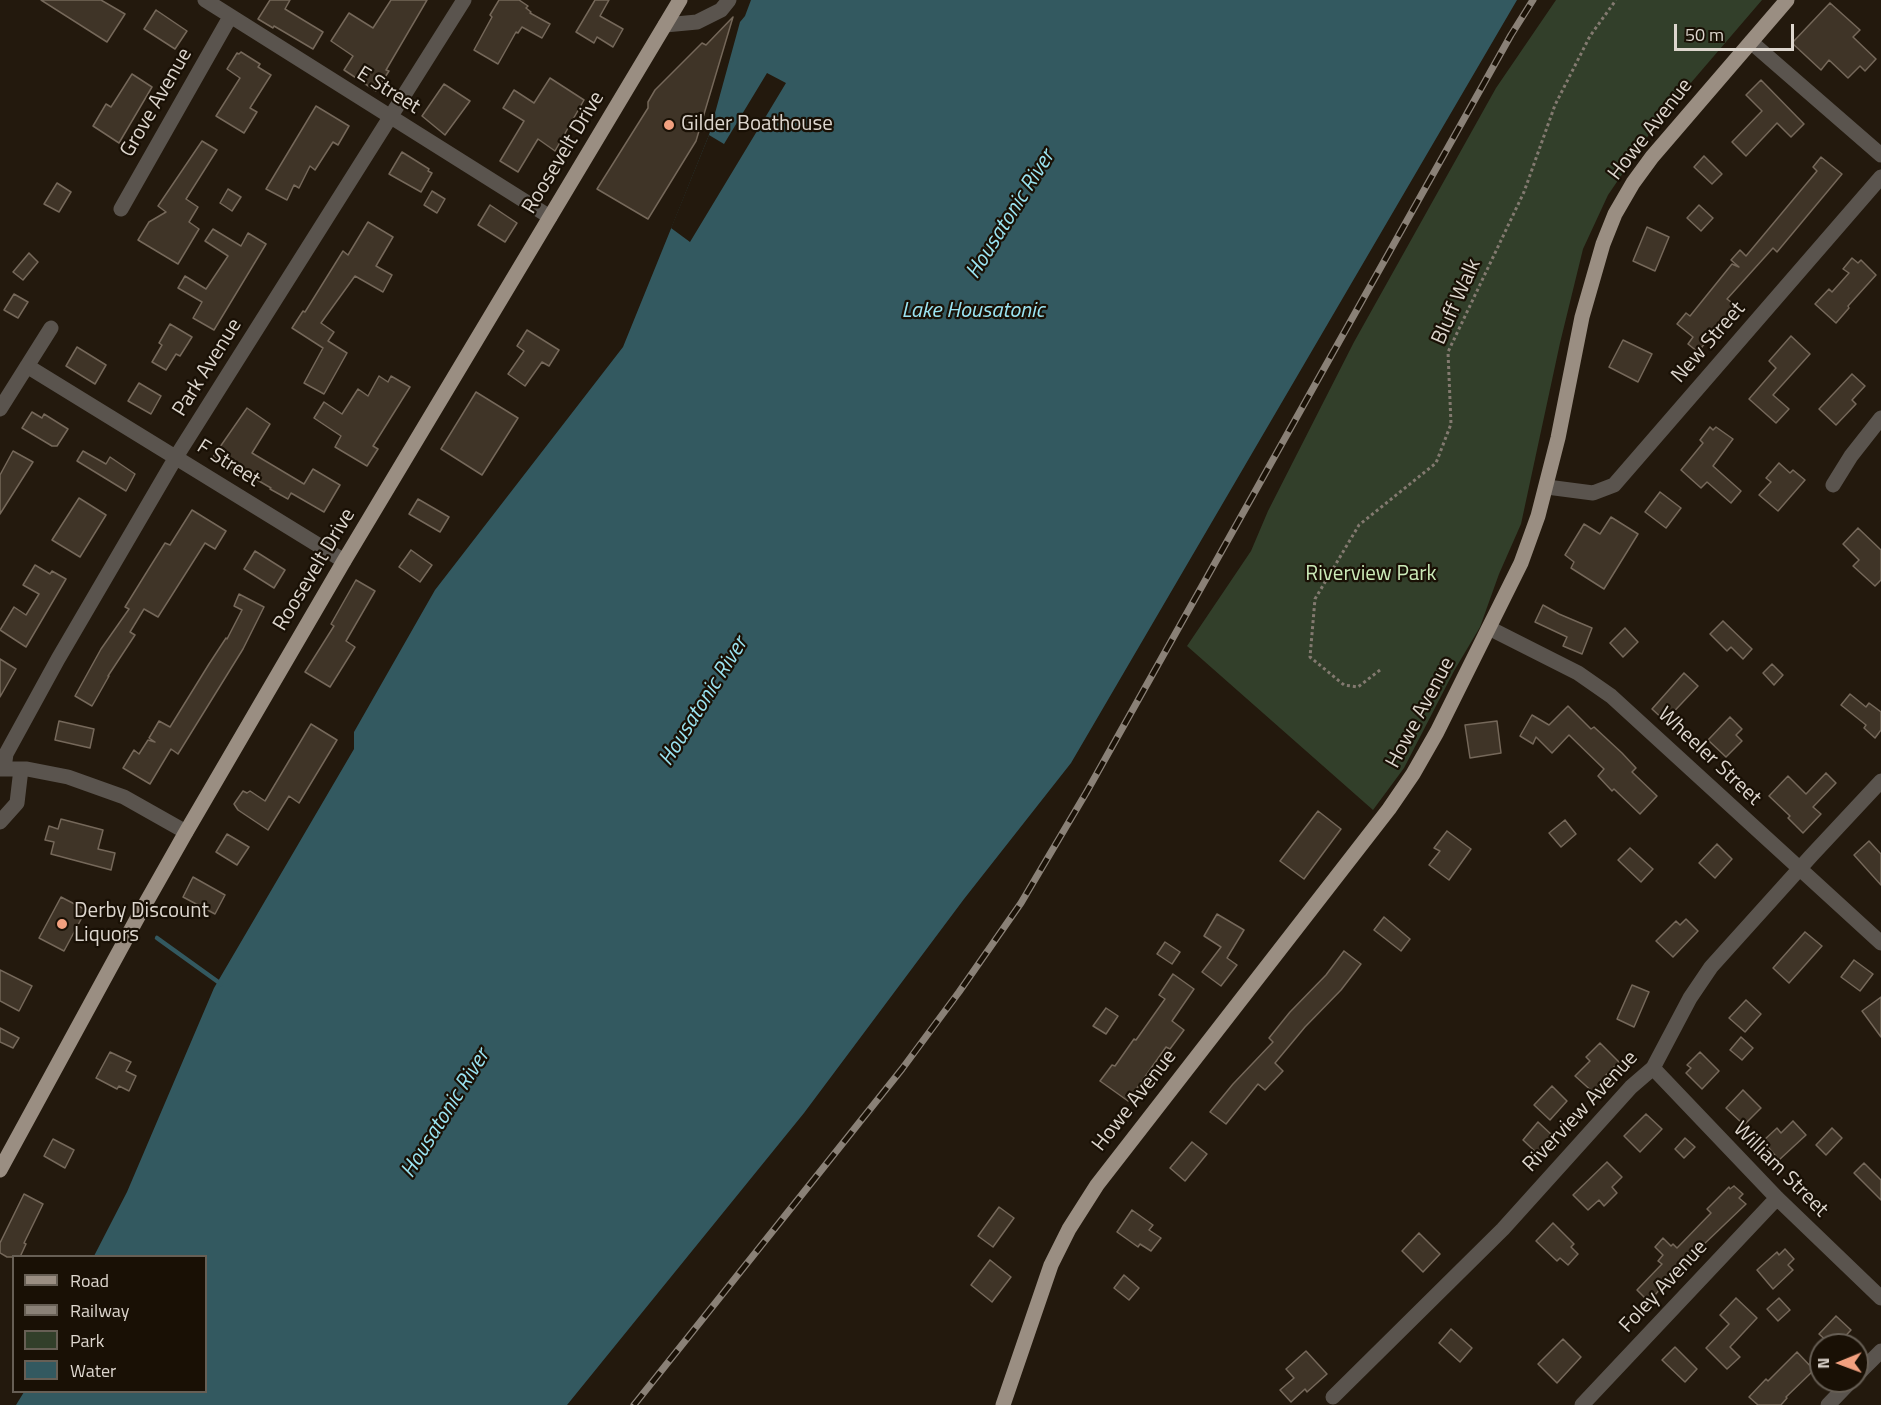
<!DOCTYPE html>
<html>
<head>
<meta charset="utf-8">
<style>
	body { margin:0 }
	#map { position:relative; width:1881px; height:1405px; overflow:hidden; background:#23190d; font-family:"Titillium Web",sans-serif }
	canvas { display:block }
	.legend { position:absolute; left:12px; top:1255px; width:195px; height:138px; box-sizing:border-box; background:#191005; border:2px solid #675f55; margin:0; padding:8px 10px; list-style:none; font-size:18px; color:#ddd6ce }
	.legend li { display:flex; align-items:center; gap:12px; height:30px }
	.legend b { width:30px; border:2px solid #675f55 }
	.north { position:absolute; left:1809px; top:1333px; width:60px; height:60px; box-sizing:border-box; background:#191005; border:2px solid #675f55; border-radius:50%; rotate:269deg; font-size:16px; font-weight:700; line-height:24px; text-align:center; color:#ddd6ce }
	.north::after { content:''; display:block; margin:auto; width:21px; height:27px; background:#f2a07f; clip-path:polygon(50% 0,100% 100%,50% 72%,0 100%) }
	.scale { position:absolute; left:1674px; top:24px; width:120px; height:27px; box-sizing:border-box; border:3px solid #ddd6ce; border-top:0; padding-left:8px; font-size:18px; line-height:21px; white-space:nowrap; color:#ddd6ce; -webkit-text-stroke:4px #191005; paint-order:stroke }
</style>
</head>
<body>
<div id="map">
<canvas width="1881" height="1405"></canvas>
<ul class="legend">
<li><b style="height:8px;background:#9a8e82"></b>Road</li>
<li><b style="height:8px;background:#8a8177"></b>Railway</li>
<li><b style="height:16px;background:#323f2a"></b>Park</li>
<li><b style="height:16px;background:#335960"></b>Water</li>
</ul>
<div class="north">N</div>
<div class="scale">50 m</div>
</div>
<script>
const context = document.querySelector('canvas').getContext('2d');
context.lineJoin = 'round';
function paint(path, color) {
  context.fillStyle = color;
  context.fill(path, 'evenodd');
}
function shape(rows) {
  const path = new Path2D();
  for (const r of rows) {
    path.moveTo(r[0], r[1]);
    for (let i = 2; i < r.length; i += 2) path.lineTo(r[i], r[i + 1]);
  }
  return path;
}
function trace(path, color, width, dash) {
  context.strokeStyle = color;
  context.lineWidth = width;
  context.lineCap = dash ? 'butt' : 'round';
  context.setLineDash(dash || []);
  context.stroke(path);
}
function drawText(font, color, halo, rows, align = 'center') {
  context.font = font + ' "Titillium Web",sans-serif';
  context.lineWidth = 4.5;
  context.setLineDash([]);
  context.textBaseline = 'middle';
  context.strokeStyle = halo;
  context.fillStyle = color;
  for (const [text, x, y, turn = 0] of rows) {
    context.save();
    context.translate(x, y);
    context.rotate((+turn || 0) * Math.PI / 180);
    context.textAlign = isNaN(turn) ? turn : align;
    if (halo) context.strokeText(text, 0, 0);
    context.fillText(text, 0, 0);
    context.restore();
  }
}
const green = shape([
	[1556,0,1762,0,1659,120,1608,195,1583,249,1560,343,1521,524,1499,574,1480,627,1454,671,1404,768,1373,810,1187,646,1251,551,1268,511,1354,342,1496,88]
]);
const water = shape([
	[751,0,1517,0,1071,763,964,899,804,1113,567,1405,16,1405,24,1392,206,1392,206,1256,94,1256,127,1192,214,988,354,749,354,732,435,590,623,347,709,135,740,22,745,16]
]);
const pier = shape([
	[767,73,786,83,690,242,671,228,709,135,724,144]
]);
const stream = shape([
	[157,938,221,984]
]);
const building = shape([
	[41,0,101,0,125,14,107,42,41,0],
	[270,0,290,0,285,9,323,32,313,49,274,26,273,28,258,19,270,0],
	[391,0,427,0,386,70,389,71,376,91,344,70,353,56,331,41,349,13,373,28,391,0],
	[499,0,519,0,528,6,526,8,531,12,530,13,550,24,542,38,522,27,518,33,516,32,498,64,474,50,492,17,490,15,499,0],
	[595,0,609,0,600,16,623,29,613,47,597,37,594,43,576,32,595,0],
	[1830,3,1860,30,1853,37,1876,59,1865,71,1860,66,1848,78,1829,60,1821,70,1792,43,1830,3],
	[156,10,187,31,175,49,144,29,156,10],
	[733,17,696,141,648,219,597,189,648,108,648,102,655,90,702,43,706,45,733,17],
	[241,52,260,64,258,67,271,75,250,108,257,112,244,133,216,116,240,78,227,69,237,53,239,54,241,52],
	[132,74,152,87,119,143,93,126,106,104,111,107,132,74],
	[550,78,584,100,555,151,538,139,518,172,500,161,524,121,503,108,514,90,534,103,550,78],
	[1761,80,1804,124,1791,137,1777,123,1746,156,1732,142,1762,111,1746,95,1761,80],
	[444,84,470,101,445,135,422,116,444,84],
	[316,106,349,126,338,145,333,142,315,170,310,166,299,188,294,185,287,200,266,189,316,106],
	[202,141,217,150,186,199,198,207,189,222,199,229,178,264,138,240,149,222,166,212,158,206,202,141],
	[402,152,429,169,428,171,432,173,421,192,389,174,402,152],
	[1704,156,1722,174,1712,184,1694,167,1704,156],
	[1821,157,1842,174,1777,252,1773,248,1727,299,1735,305,1698,352,1688,344,1693,337,1677,324,1686,313,1690,316,1732,264,1739,267,1731,260,1740,250,1746,256,1817,171,1813,167,1821,157],
	[57,183,71,192,59,212,44,204,57,183],
	[228,189,241,197,232,211,220,203,228,189],
	[432,191,445,199,437,213,424,205,432,191],
	[490,205,517,223,505,242,478,225,490,205],
	[1699,205,1713,218,1701,231,1687,218,1699,205],
	[368,222,393,237,376,266,392,275,383,292,355,276,321,323,334,332,328,341,347,353,324,394,304,383,323,348,292,328,303,311,305,312,343,251,348,255,368,222],
	[1647,227,1669,237,1655,271,1633,261,1647,227],
	[213,229,241,246,248,233,266,244,214,330,193,318,202,302,178,288,185,276,206,289,228,256,205,241,213,229],
	[29,253,38,262,23,280,13,272,29,253],
	[1852,258,1858,263,1861,260,1876,275,1848,306,1849,308,1836,323,1815,304,1829,289,1832,292,1849,273,1843,269,1852,258],
	[14,294,28,302,18,318,4,310,14,294],
	[170,324,192,337,180,356,176,354,166,370,152,362,162,345,159,343,170,324],
	[527,330,559,350,549,366,542,362,525,386,508,374,524,351,517,346,527,330],
	[1791,336,1810,354,1773,395,1789,409,1776,423,1749,399,1776,368,1769,361,1791,336],
	[1623,340,1652,354,1638,382,1609,367,1623,340],
	[77,347,106,365,95,384,66,366,77,347],
	[1852,374,1865,386,1852,400,1856,404,1836,425,1819,409,1852,374],
	[379,376,388,382,391,376,410,387,373,446,378,449,367,466,335,447,341,436,314,418,324,402,342,414,358,389,368,396,379,376],
	[139,383,161,396,151,414,128,401,139,383],
	[476,392,518,418,482,475,441,449,476,392],
	[247,408,270,424,252,453,304,484,313,469,340,485,324,512,291,493,288,499,270,489,271,488,240,470,238,473,213,457,247,408],
	[32,412,42,418,44,414,68,429,57,446,52,446,22,428,32,412],
	[1710,427,1713,430,1716,427,1733,439,1713,466,1741,491,1731,503,1707,482,1701,488,1681,470,1703,443,1700,440,1710,427],
	[13,451,33,462,0,514,0,475,13,451],
	[83,451,106,464,110,457,135,474,126,491,77,461,83,451],
	[1779,463,1790,473,1793,470,1805,480,1778,511,1759,495,1771,482,1766,478,1779,463],
	[1660,492,1681,508,1666,528,1645,512,1660,492],
	[79,498,106,515,80,557,52,540,79,498],
	[418,499,449,517,440,532,409,514,418,499],
	[192,510,226,531,215,549,205,543,158,617,144,609,130,632,135,635,108,676,109,676,92,706,75,696,101,649,129,609,125,607,148,570,165,543,170,545,192,510],
	[1611,517,1638,534,1604,589,1571,568,1574,562,1565,555,1584,524,1600,534,1611,517],
	[1858,528,1881,550,1881,580,1875,586,1853,566,1859,560,1843,544,1858,528],
	[411,550,432,565,420,582,399,567,411,550],
	[255,551,285,570,274,588,244,569,255,551],
	[35,565,50,574,52,571,66,579,26,647,0,630,14,607,26,615,39,594,23,585,35,565],
	[356,580,375,591,346,641,355,647,330,687,305,672,334,626,331,624,356,580],
	[239,594,264,607,243,649,178,754,171,749,150,784,123,768,134,750,139,754,148,740,155,742,149,738,159,721,170,727,209,664,226,638,227,639,242,610,234,606,239,594],
	[1543,605,1559,614,1592,628,1582,654,1563,646,1567,637,1535,622,1543,605],
	[1723,621,1752,649,1743,659,1731,647,1727,651,1710,634,1723,621],
	[1625,628,1638,642,1623,657,1610,643,1625,628],
	[0,659,16,669,0,697,0,659],
	[1772,664,1783,675,1774,685,1763,673,1772,664],
	[1684,673,1698,686,1665,721,1652,709,1684,673],
	[1850,694,1866,707,1869,703,1881,712,1881,730,1875,738,1864,728,1866,725,1841,705,1850,694],
	[1568,706,1591,729,1594,727,1622,753,1636,768,1632,772,1657,796,1640,814,1614,789,1612,791,1598,776,1604,769,1569,735,1552,753,1536,737,1533,744,1520,736,1532,715,1549,725,1568,706],
	[1730,717,1742,729,1736,735,1742,741,1726,757,1708,740,1730,717],
	[59,721,94,729,90,748,55,740,59,721],
	[1497,721,1501,753,1470,758,1465,725,1497,721],
	[311,724,337,740,299,803,289,796,268,830,238,810,234,804,243,791,247,793,250,791,265,801,311,724],
	[1826,773,1836,783,1813,807,1821,814,1803,833,1788,818,1790,816,1769,796,1788,776,1806,794,1826,773],
	[1318,811,1341,829,1304,879,1280,861,1318,811],
	[61,819,103,830,98,849,115,853,111,870,51,854,54,842,45,840,49,826,58,829,61,819],
	[1565,820,1576,834,1561,847,1549,833,1565,820],
	[1447,831,1471,849,1449,880,1429,865,1440,851,1434,848,1447,831],
	[227,834,249,847,237,865,216,852,227,834],
	[1869,841,1881,854,1881,885,1854,855,1869,841],
	[1717,844,1732,859,1715,878,1699,863,1717,844],
	[1630,848,1653,869,1641,882,1618,860,1630,848],
	[193,877,225,895,215,914,183,897,193,877],
	[61,897,86,910,64,951,39,938,61,897],
	[1217,914,1244,930,1227,958,1237,965,1221,986,1202,972,1221,947,1204,936,1217,914],
	[1384,917,1410,939,1401,951,1374,930,1384,917],
	[1686,919,1698,931,1673,957,1656,941,1676,921,1680,925,1686,919],
	[1805,932,1822,946,1789,983,1773,968,1805,932],
	[1165,942,1180,952,1172,964,1157,954,1165,942],
	[1344,951,1361,964,1341,990,1305,1027,1275,1063,1283,1071,1265,1090,1258,1084,1226,1124,1210,1112,1233,1084,1273,1042,1269,1038,1290,1012,1326,975,1344,951],
	[1854,960,1873,974,1860,991,1841,977,1854,960],
	[0,970,32,986,19,1011,0,1001,0,970],
	[1173,974,1194,989,1172,1021,1184,1030,1170,1049,1166,1047,1128,1101,1100,1081,1112,1065,1115,1066,1134,1039,1136,1040,1165,999,1159,995,1173,974],
	[1632,985,1649,992,1634,1027,1617,1019,1632,985],
	[1881,997,1881,1037,1862,1011,1881,997],
	[1746,1000,1761,1014,1745,1032,1729,1018,1746,1000],
	[1106,1008,1118,1016,1106,1034,1093,1026,1106,1008],
	[0,1028,19,1038,13,1048,0,1042,0,1028],
	[1741,1037,1753,1048,1742,1060,1730,1050,1741,1037],
	[1600,1043,1619,1062,1606,1075,1609,1078,1594,1093,1575,1076,1590,1061,1586,1057,1600,1043],
	[110,1052,131,1062,126,1071,136,1076,129,1091,119,1086,117,1089,96,1078,110,1052],
	[1700,1052,1719,1071,1702,1089,1686,1073,1691,1068,1687,1065,1700,1052],
	[1552,1086,1567,1101,1550,1120,1534,1105,1552,1086],
	[1743,1090,1761,1108,1744,1125,1726,1108,1743,1090],
	[1646,1114,1662,1129,1640,1152,1624,1136,1646,1114],
	[1793,1121,1806,1135,1779,1160,1763,1141,1777,1128,1781,1133,1793,1121],
	[1538,1122,1554,1137,1539,1155,1523,1140,1538,1122],
	[1832,1128,1842,1138,1826,1155,1816,1145,1832,1128],
	[1685,1138,1695,1147,1684,1158,1675,1149,1685,1138],
	[53,1139,74,1150,65,1168,44,1156,53,1139],
	[1192,1142,1207,1154,1185,1181,1170,1168,1192,1142],
	[1607,1162,1622,1177,1612,1187,1617,1193,1604,1206,1599,1200,1588,1210,1573,1195,1607,1162],
	[1864,1163,1881,1180,1881,1200,1854,1173,1864,1163],
	[1734,1186,1743,1194,1739,1198,1746,1204,1700,1248,1697,1246,1685,1259,1689,1263,1682,1271,1678,1268,1649,1302,1637,1290,1662,1264,1658,1261,1663,1255,1655,1247,1663,1238,1671,1246,1673,1244,1677,1248,1711,1213,1707,1209,1729,1187,1730,1189,1734,1186],
	[24,1194,43,1204,24,1243,26,1244,20,1257,7,1257,0,1253,0,1243,24,1194],
	[999,1207,1014,1218,993,1247,978,1236,999,1207],
	[1132,1210,1153,1225,1149,1230,1161,1238,1151,1251,1140,1244,1138,1247,1117,1232,1132,1210],
	[1553,1223,1574,1244,1571,1247,1578,1254,1568,1265,1560,1258,1557,1261,1536,1241,1553,1223],
	[1419,1233,1440,1254,1423,1272,1402,1251,1419,1233],
	[1785,1249,1794,1259,1788,1265,1793,1270,1773,1289,1757,1270,1777,1252,1779,1255,1785,1249],
	[990,1260,1011,1277,992,1302,971,1285,990,1260],
	[1124,1275,1139,1288,1129,1300,1114,1288,1124,1275],
	[1736,1298,1757,1318,1730,1347,1740,1357,1727,1369,1706,1348,1729,1324,1720,1315,1736,1298],
	[1779,1298,1790,1310,1778,1321,1767,1309,1779,1298],
	[1836,1316,1851,1330,1837,1345,1831,1345,1819,1334,1836,1316],
	[1451,1329,1472,1348,1460,1362,1439,1343,1451,1329],
	[1563,1339,1581,1357,1557,1383,1538,1364,1563,1339],
	[1675,1347,1697,1369,1685,1382,1662,1360,1675,1347],
	[1306,1351,1327,1374,1307,1392,1305,1389,1291,1402,1280,1390,1294,1378,1286,1369,1306,1351],
	[1797,1352,1814,1370,1786,1397,1787,1398,1781,1405,1758,1405,1749,1397,1766,1379,1768,1381,1797,1352]
]);
const path = shape([
	[1380,670,1358,687,1344,685,1310,657,1315,599,1359,525,1436,463,1451,424,1448,352,1524,192,1555,105,1590,36,1616,0]
]);
const minor = shape([
	[205,0,550,217],
	[665,25,697,22,721,10,729,0],
	[1751,42,1881,155],
	[121,209,230,17],
	[27,366,344,561],
	[0,409,51,328],
	[1833,485,1851,456,1881,418],
	[1547,487,1593,493,1614,485,1881,177],
	[1489,628,1578,673,1611,696,1881,943],
	[4,768,6,754,58,659,176,457,464,0],
	[0,769,27,769,68,777,124,797,186,832],
	[0,822,17,803,21,769],
	[1653,1068,1777,1198,1881,1298],
	[1857,1375,1881,1351],
	[1333,1397,1503,1229,1631,1087,1653,1068,1690,998,1711,967,1811,856,1881,781],
	[1582,1405,1777,1198],
	[1828,1405,1851,1381]
]);
const major = shape([
	[0,1170,139,915,186,832,344,561,680,0],
	[1003,1405,1051,1265,1069,1229,1097,1185,1389,809,1413,774,1437,732,1521,563,1538,516,1558,438,1582,317,1603,244,1615,214,1633,183,1652,157,1787,0]
]);
const rail = shape([
	[634,1405,902,1069,959,992,1021,903,1086,793,1511,35,1533,0]
]);
const markers = [
	[669,125,6,"#f2a07f"],
	[62,924,6,"#f2a07f"]
];
const streetNames = [
	["E Street",388,91,32],
	["Grove Avenue",157,103,-60],
	["Howe Avenue",1651,130,-52],
	["Roosevelt Drive",564,153,-59],
	["Bluff Walk",1457,302,-66],
	["New Street",1709,343,-49],
	["Park Avenue",208,368,-58],
	["F Street",228,464,32],
	["Roosevelt Drive",315,570,-59],
	["Howe Avenue",1421,713,-62],
	["Wheeler Street",1709,757,43],
	["Howe Avenue",1135,1101,-52],
	["Riverview Avenue",1581,1112,-47],
	["William Street",1780,1170,45],
	["Foley Avenue",1664,1287,-47]
];
const poiNames = [
	["Gilder Boathouse",681,125],
	["Derby Discount",74,912],
	["Liquors",74,936]
];
const parkNames = [
	["Riverview Park",1371,575]
];
const waterNames = [
	["Housatonic River",1011,215,-58],
	["Lake Housatonic",973,312],
	["Housatonic River",704,702,-58],
	["Housatonic River",446,1114,-58]
];
paint(green, '#323f2a');
paint(water, '#335960');
paint(pier, '#23190d');
trace(stream, '#335960', 4.5);
paint(building, '#3f3427');
trace(building, '#75685a', 1.5);
trace(path, '#837a70', 3, [3, 3]);
trace(minor, '#5a544e', 15);
trace(major, '#9a8e82', 15);
trace(rail, '#8a8177', 7);
trace(rail, '#191005', 4.5, [14]);
for (const [x, y, r, color] of markers) {
  const dot = new Path2D();
  dot.arc(x, y, r, 0, 2 * Math.PI);
  context.fillStyle = color;
  context.fill(dot);
  trace(dot, '#191005', 2);
}
drawText('21px', '#ddd6ce', '#191005', streetNames);
drawText('21px', '#ddd6ce', '#191005', poiNames, 'left');
drawText('21px', '#cbeab8', '#191005', parkNames);
drawText('italic 22px', '#9be4f2', '#191005', waterNames);
</script>
</body>
</html>
